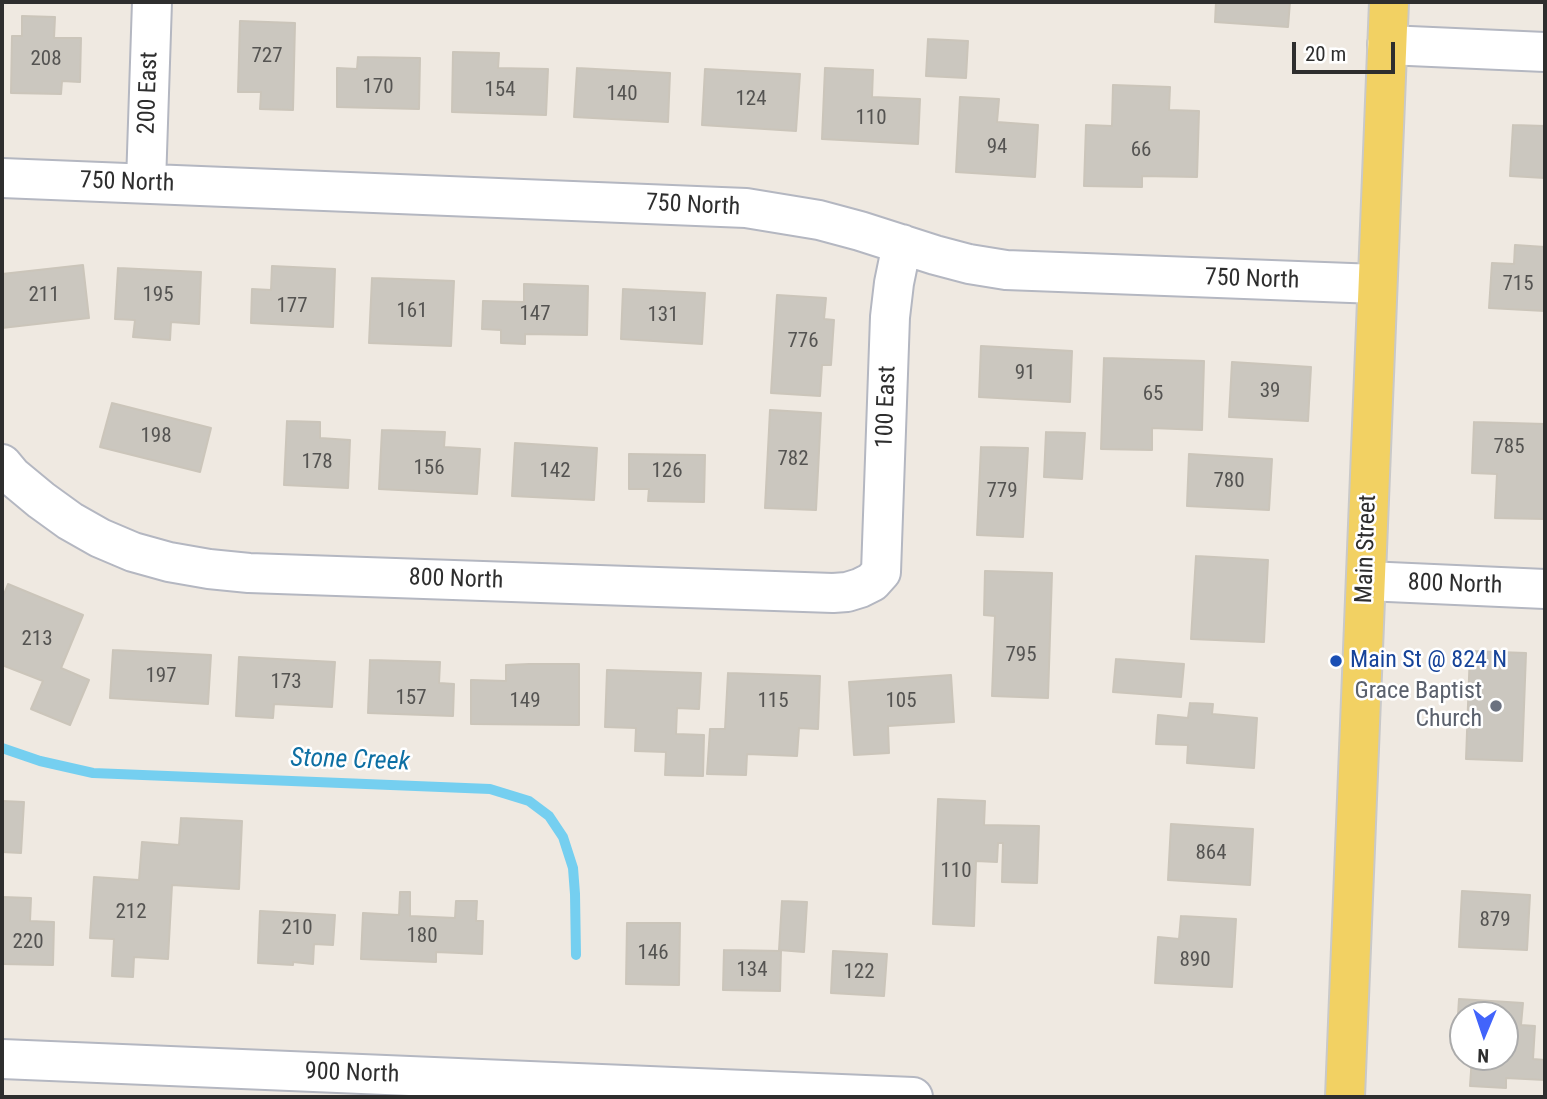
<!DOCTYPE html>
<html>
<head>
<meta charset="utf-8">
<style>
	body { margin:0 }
	#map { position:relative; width:1547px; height:1099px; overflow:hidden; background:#efe9e1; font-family:"Roboto Condensed",sans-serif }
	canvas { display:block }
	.frame { position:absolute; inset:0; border:4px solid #2e2e2e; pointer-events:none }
	.north { position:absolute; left:1449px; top:1001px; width:70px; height:70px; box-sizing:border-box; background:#fff; border:2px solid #ababab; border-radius:50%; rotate:182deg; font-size:19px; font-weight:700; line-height:28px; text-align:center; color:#2e2e2e }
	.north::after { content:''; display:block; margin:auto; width:24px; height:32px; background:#4264fb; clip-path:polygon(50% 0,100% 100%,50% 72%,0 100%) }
	.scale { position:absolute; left:1292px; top:42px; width:103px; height:32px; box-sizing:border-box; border:4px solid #2e2e2e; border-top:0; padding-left:9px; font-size:21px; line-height:24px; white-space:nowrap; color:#2e2e2e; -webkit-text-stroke:5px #fff; paint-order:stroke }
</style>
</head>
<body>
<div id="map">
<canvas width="1547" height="1099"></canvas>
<div class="frame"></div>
<div class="north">N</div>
<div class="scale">20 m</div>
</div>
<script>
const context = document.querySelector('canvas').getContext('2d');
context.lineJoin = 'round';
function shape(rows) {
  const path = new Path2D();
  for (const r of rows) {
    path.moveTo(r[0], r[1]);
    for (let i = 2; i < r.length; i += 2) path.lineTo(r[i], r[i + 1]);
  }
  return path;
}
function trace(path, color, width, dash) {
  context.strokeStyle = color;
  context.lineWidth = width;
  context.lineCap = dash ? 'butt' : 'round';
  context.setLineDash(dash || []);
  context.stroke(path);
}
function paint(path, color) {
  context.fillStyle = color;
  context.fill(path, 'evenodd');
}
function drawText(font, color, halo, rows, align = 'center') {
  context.font = font + ' "Roboto Condensed",sans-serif';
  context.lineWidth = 5;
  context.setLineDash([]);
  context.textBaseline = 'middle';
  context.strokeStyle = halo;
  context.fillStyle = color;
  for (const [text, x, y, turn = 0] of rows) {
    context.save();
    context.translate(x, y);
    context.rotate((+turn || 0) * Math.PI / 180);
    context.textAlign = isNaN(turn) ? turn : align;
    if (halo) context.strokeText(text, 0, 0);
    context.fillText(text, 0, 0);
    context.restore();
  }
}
const stream = shape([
	[2,748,40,761,93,773,490,789,529,801,549,816,563,837,573,868,575,894,576,955]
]);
const building = shape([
	[1216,2,1290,2,1288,27,1215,22,1216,2],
	[22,16,55,17,54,38,81,38,80,82,62,81,61,94,11,93,12,36,22,36,22,16],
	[240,21,295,23,293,110,260,109,261,92,238,92,240,21],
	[928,39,968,41,966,78,926,76,928,39],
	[453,52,499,53,498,68,548,69,546,115,452,112,453,52],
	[358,57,420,58,419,109,337,107,337,68,357,69,358,57],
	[577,68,670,73,668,122,574,117,577,68],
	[825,68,873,70,872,97,920,99,918,144,822,139,825,68],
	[705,69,800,74,796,131,702,125,705,69],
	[1113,85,1170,87,1169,110,1199,111,1197,177,1142,176,1142,187,1084,186,1086,125,1112,126,1113,85],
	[960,97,999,99,997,122,1038,125,1035,177,956,172,960,97],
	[1513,125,1545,126,1545,178,1510,176,1513,125],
	[1515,245,1545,247,1545,311,1489,308,1492,263,1514,264,1515,245],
	[83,265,89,318,2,328,2,274,83,265],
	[272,266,335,269,333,327,251,323,252,289,271,290,272,266],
	[118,268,201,272,199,324,171,322,170,340,133,337,135,320,115,319,118,268],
	[372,278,454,281,451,346,369,343,372,278],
	[524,284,588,286,587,335,525,334,525,344,501,343,501,330,482,329,483,301,524,302,524,284],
	[623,289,705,293,702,344,621,339,623,289],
	[777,295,826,298,824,319,834,320,831,365,822,365,820,396,771,393,777,295],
	[981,346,1072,351,1070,402,979,397,981,346],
	[1104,358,1204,361,1202,430,1152,428,1152,450,1101,449,1104,358],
	[1232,362,1311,367,1308,421,1229,417,1232,362],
	[112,403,211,428,200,472,100,447,112,403],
	[770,410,821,413,816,510,765,508,770,410],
	[287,421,320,422,320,438,350,440,348,488,284,485,287,421],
	[1474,422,1545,424,1545,519,1495,518,1497,474,1472,473,1474,422],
	[382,430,445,432,444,447,480,449,477,494,379,489,382,430],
	[1046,432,1085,433,1082,479,1044,477,1046,432],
	[515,443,597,448,594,500,512,496,515,443],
	[981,447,1028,448,1023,537,977,535,981,447],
	[629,454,705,455,704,502,648,501,649,489,629,489,629,454],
	[1189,454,1272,459,1269,510,1187,506,1189,454],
	[1196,556,1268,560,1264,642,1191,639,1196,556],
	[985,571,1052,573,1048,698,992,696,995,616,984,615,985,571],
	[8,584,83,615,61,668,89,680,70,725,31,709,43,681,2,665,2,599,8,584],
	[113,650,211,655,208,704,110,698,113,650],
	[1470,651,1526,653,1522,761,1466,759,1470,651],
	[239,657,335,662,332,707,274,704,273,718,236,716,239,657],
	[1116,659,1184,664,1181,697,1113,692,1116,659],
	[370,660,440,662,439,683,454,684,453,716,368,713,370,660],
	[529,664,579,664,579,725,471,724,471,680,506,681,506,665,529,664],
	[607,670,701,673,699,709,677,708,676,734,704,735,703,776,665,775,666,752,635,751,636,728,605,727,607,670],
	[728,673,820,676,818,729,799,728,797,756,747,754,746,775,707,774,710,729,725,729,728,673],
	[951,675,954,722,888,726,889,753,854,755,849,682,951,675],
	[1190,703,1213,704,1212,714,1257,718,1254,768,1187,763,1188,745,1156,744,1158,715,1188,718,1190,703],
	[938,799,985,801,984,825,1039,826,1037,883,1002,882,1003,843,998,843,997,862,976,861,974,926,933,924,938,799],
	[2,801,24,802,21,853,2,852,2,801],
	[181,818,242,821,239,889,172,885,168,959,134,957,133,977,112,976,114,939,90,938,94,877,139,880,142,842,179,845,181,818],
	[1171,824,1253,829,1250,885,1168,880,1171,824],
	[1462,891,1530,895,1527,950,1459,947,1462,891],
	[400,892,410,892,410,916,455,918,456,901,477,901,476,921,483,921,482,954,436,952,436,962,361,959,363,913,399,915,400,892],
	[2,897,31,898,30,921,54,922,53,965,2,964,2,897],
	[782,901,807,902,804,952,779,950,782,901],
	[260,911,335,915,333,945,314,944,313,964,293,962,293,965,258,963,260,911],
	[1181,916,1236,919,1232,987,1155,983,1158,937,1179,939,1181,916],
	[627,923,680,923,679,985,626,984,627,923],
	[724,950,781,951,780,991,723,990,724,950],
	[833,951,887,954,884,996,831,993,833,951],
	[1459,999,1523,1003,1521,1025,1535,1026,1533,1059,1545,1060,1545,1080,1506,1078,1506,1088,1470,1086,1472,1057,1505,1057,1505,1015,1463,1015,1463,1047,1456,1047,1459,999]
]);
const minor = shape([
	[1387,45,1545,52],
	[2,178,746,208,819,220,860,231,935,255,969,264,1006,270,1377,284],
	[146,183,152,2],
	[2,464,12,476,41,500,70,521,100,538,133,552,169,562,209,569,249,573,833,593,847,592,860,588,872,582,881,572,890,317,894,283,902,244],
	[1366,581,1545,589],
	[2,1059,913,1097]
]);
const major = shape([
	[1345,1097,1389,2]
]);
const markers = [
	[1336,661,7,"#1a4fb4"],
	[1496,706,7,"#6b7280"]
];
const numberNames = [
	["727",267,57],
	["208",46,60],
	["170",378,88],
	["154",500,91],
	["140",622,95],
	["124",751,100],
	["110",871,119],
	["94",997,148],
	["66",1141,151],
	["715",1518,285],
	["211",44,296],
	["195",158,296],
	["177",292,307],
	["161",412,312],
	["147",535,315],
	["131",663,316],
	["776",803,342],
	["91",1025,374],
	["39",1270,392],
	["65",1153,395],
	["198",156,437],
	["785",1509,448],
	["782",793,460],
	["178",317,463],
	["156",429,469],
	["142",555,472],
	["126",667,472],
	["780",1229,482],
	["779",1002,492],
	["213",37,640],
	["795",1021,656],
	["197",161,677],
	["173",286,683],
	["157",411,699],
	["149",525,702],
	["115",773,702],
	["105",901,702],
	["864",1211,854],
	["110",956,872],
	["212",131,913],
	["879",1495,921],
	["210",297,929],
	["180",422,937],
	["220",28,943],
	["146",653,954],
	["890",1195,961],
	["134",752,971],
	["122",859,973]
];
const streetNames = [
	["200 East",149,93,-88],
	["750 North",127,183,2],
	["750 North",693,206,3],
	["750 North",1252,280,2],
	["100 East",887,407,-88],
	["Main Street",1367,549,-88],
	["800 North",456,580,2],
	["800 North",1455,585,2],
	["900 North",352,1074,2]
];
const transitNames = [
	["Main St @ 824 N",1350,661]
];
const worshipNames = [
	["Grace Baptist",1482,692],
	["Church",1482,720]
];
const waterNames = [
	["Stone Creek",350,761,2]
];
trace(stream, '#75cff0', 10);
paint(building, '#cbc7bf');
trace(building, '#cbc5ba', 2);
trace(minor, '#b4b7c1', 42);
trace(major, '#c9c9c9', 42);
trace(minor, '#fff', 38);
trace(major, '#f2d163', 38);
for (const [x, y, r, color] of markers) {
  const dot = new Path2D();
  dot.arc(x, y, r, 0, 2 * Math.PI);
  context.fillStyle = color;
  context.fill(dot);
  trace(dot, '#fff', 2.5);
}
drawText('21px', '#555452', null, numberNames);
drawText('24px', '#2e2e2e', '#fff', streetNames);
drawText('24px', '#164399', '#fff', transitNames, 'left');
drawText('24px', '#5b616d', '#fff', worshipNames, 'right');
drawText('italic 26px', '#0d6fa3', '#fff', waterNames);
</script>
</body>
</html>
